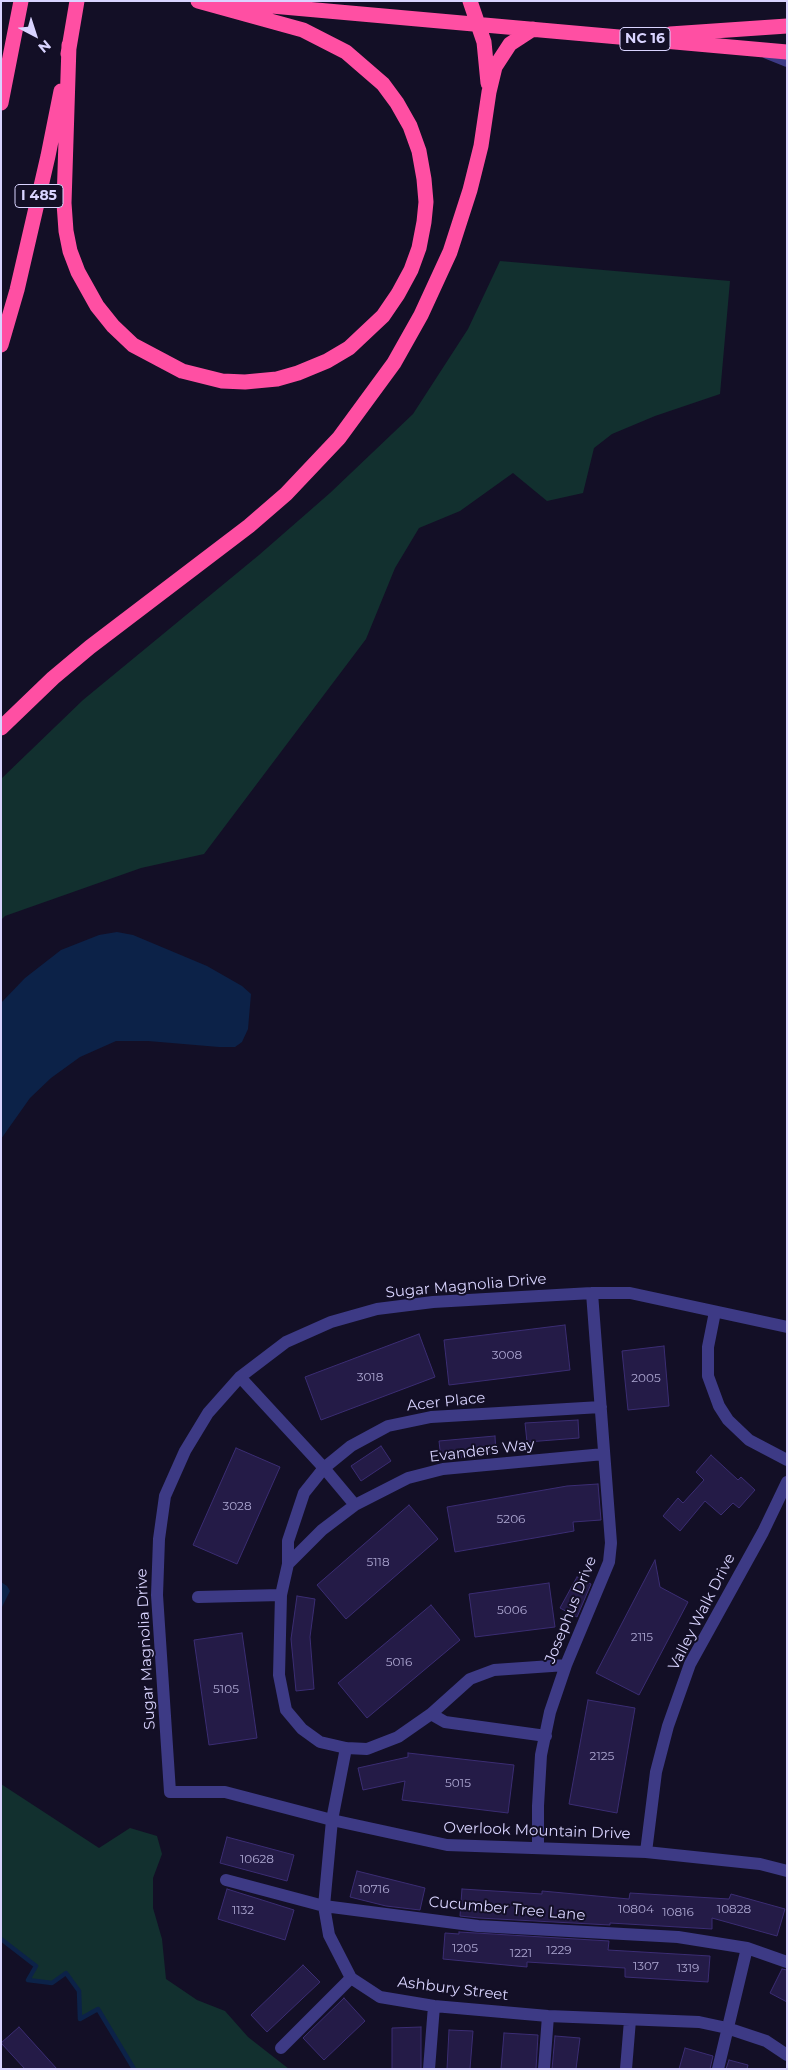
<!DOCTYPE html>
<html>
<head>
<meta charset="utf-8">
<style>
	body { margin:0 }
	#map { position:relative; width:788px; height:2070px; overflow:hidden; background:#130f26; font-family:Montserrat,sans-serif }
	canvas { display:block }
	.frame { position:absolute; inset:0; border:2px solid #d9d4ff; pointer-events:none }
	.north { position:absolute; left:10px; top:10px; width:50px; height:50px; -webkit-text-stroke:4px #130f26; paint-order:stroke; rotate:140deg; font-size:14px; font-weight:700; line-height:20px; text-align:center; color:#d9d4ff }
	.north::after { content:''; display:block; margin:auto; width:18px; height:22px; background:#d9d4ff; clip-path:polygon(50% 0,100% 100%,50% 72%,0 100%) }
</style>
</head>
<body>
<div id="map">
<canvas width="788" height="2070"></canvas>
<div class="frame"></div>
<div class="north">N</div>
</div>
<script>
const context = document.querySelector('canvas').getContext('2d');
context.lineJoin = 'round';
function paint(path, color) {
  context.fillStyle = color;
  context.fill(path, 'evenodd');
}
function shape(rows) {
  const path = new Path2D();
  for (const r of rows) {
    path.moveTo(r[0], r[1]);
    for (let i = 2; i < r.length; i += 2) path.lineTo(r[i], r[i + 1]);
  }
  return path;
}
function trace(path, color, width, dash) {
  context.strokeStyle = color;
  context.lineWidth = width;
  context.lineCap = dash ? 'butt' : 'round';
  context.setLineDash(dash || []);
  context.stroke(path);
}
function drawText(font, color, halo, rows, align = 'center') {
  context.font = font + ' Montserrat,sans-serif';
  context.lineWidth = 4;
  context.setLineDash([]);
  context.textBaseline = 'middle';
  context.strokeStyle = halo;
  context.fillStyle = color;
  for (const [text, x, y, turn = 0] of rows) {
    context.save();
    context.translate(x, y);
    context.rotate((+turn || 0) * Math.PI / 180);
    context.textAlign = isNaN(turn) ? turn : align;
    if (halo) context.strokeText(text, 0, 0);
    context.fillText(text, 0, 0);
    context.restore();
  }
}
const green = shape([
	[500,261,730,281,720,394,655,416,612,434,594,448,583,493,547,501,513,473,460,511,419,528,395,568,366,639,204,854,141,868,5,916,1,920,1,779,83,700,259,555,330,493,413,414,468,329],
	[1,1784,99,1848,130,1828,157,1836,162,1854,153,1878,153,1908,162,1939,166,1979,197,2000,225,2011,248,2037,289,2069,134,2069,98,2009,80,2019,79,1991,66,1973,52,1983,28,1980,36,1966,1,1939]
]);
const water = shape([
	[117,932,133,935,207,966,242,986,251,994,248,1029,242,1042,235,1047,219,1047,148,1041,116,1041,80,1057,51,1078,30,1098,1,1139,1,1003,25,978,61,950,99,935],
	[1,1582,7,1586,10,1591,1,1609]
]);
const stream = shape([
	[1,1939,36,1966,28,1980,52,1983,66,1973,79,1991,80,2019,98,2009,134,2069]
]);
const building = shape([
	[565,1325,570,1370,449,1385,444,1340,565,1325],
	[419,1334,435,1377,321,1420,305,1377,419,1334],
	[664,1346,669,1406,628,1410,622,1351,664,1346],
	[578,1420,579,1438,527,1442,525,1423,578,1420],
	[495,1436,496,1454,441,1459,439,1441,495,1436],
	[381,1446,391,1461,361,1481,351,1466,381,1446],
	[236,1448,280,1467,237,1564,193,1545,236,1448],
	[711,1455,738,1480,741,1477,755,1490,739,1508,733,1503,721,1515,705,1501,680,1531,663,1516,678,1498,683,1503,704,1480,696,1472,711,1455],
	[598,1484,601,1520,573,1522,574,1531,455,1552,447,1507,567,1486,598,1484],
	[409,1505,438,1539,346,1619,317,1585,409,1505],
	[655,1560,660,1587,688,1602,639,1695,596,1673,655,1560],
	[577,1577,591,1584,577,1617,560,1608,577,1577],
	[549,1583,555,1627,475,1637,469,1594,549,1583],
	[297,1596,315,1599,310,1637,314,1689,296,1691,291,1639,297,1596],
	[431,1605,460,1640,367,1718,338,1683,431,1605],
	[242,1633,257,1738,209,1745,194,1640,242,1633],
	[588,1700,635,1708,617,1813,569,1804,588,1700],
	[408,1753,514,1765,508,1813,402,1800,405,1781,363,1790,358,1768,408,1757,408,1753],
	[227,1837,294,1855,287,1881,220,1863,227,1837],
	[357,1871,425,1888,420,1910,386,1906,350,1897,357,1871],
	[227,1889,294,1910,285,1940,218,1919,227,1889],
	[462,1889,542,1894,542,1891,629,1899,630,1893,729,1899,731,1894,785,1909,777,1936,712,1918,712,1929,610,1923,610,1925,479,1918,460,1916,462,1889],
	[459,1932,609,1941,608,1950,710,1956,708,1982,625,1977,625,1968,527,1962,527,1967,443,1959,445,1933,459,1934,459,1932],
	[303,1965,320,1982,267,2032,251,2015,303,1965],
	[782,1969,787,1970,787,2002,770,1993,782,1969],
	[344,1998,365,2021,324,2060,303,2038,344,1998],
	[19,2027,57,2069,25,2069,1,2043,19,2027],
	[421,2027,421,2069,392,2069,392,2028,421,2027],
	[449,2030,473,2031,470,2069,447,2069,449,2030],
	[504,2033,538,2035,536,2069,501,2069,504,2033],
	[555,2036,580,2038,576,2069,552,2069,555,2036],
	[685,2048,713,2056,710,2069,679,2069,685,2048],
	[729,2060,748,2065,747,2069,726,2069,729,2060]
]);
const minor = shape([
	[767,53,787,61],
	[715,1312,708,1347,708,1376,719,1406,728,1420,749,1440,787,1460],
	[787,1327,630,1293,592,1293,433,1302,377,1309,331,1322,286,1342,240,1377,208,1413,185,1451,165,1496,159,1539,157,1595,170,1792,225,1792,332,1820,447,1845,646,1852,760,1864,787,1871],
	[240,1377,324,1468,355,1505],
	[288,1564,288,1541,304,1493,324,1468,351,1446,388,1426,431,1417,601,1407],
	[198,1597,281,1595],
	[566,1665,494,1670,470,1679,431,1714,398,1737,367,1749,346,1748,320,1742,302,1729,286,1710,279,1675,281,1595,288,1564,322,1530,355,1505,408,1478,443,1469,604,1454],
	[431,1714,445,1722,546,1736],
	[346,1748,332,1820,324,1906,329,1935,351,1978,380,1997,434,2006,548,2016,699,2022,727,2028,766,2041,787,2055],
	[538,1848,538,1806,541,1755,550,1712,566,1665,609,1562,611,1543,592,1293],
	[646,1852,656,1772,668,1726,690,1664,763,1532,787,1482],
	[226,1880,324,1906,478,1926,678,1937,747,1948,787,1962],
	[281,2048,351,1978],
	[429,2069,434,2006],
	[544,2069,548,2016],
	[626,2069,630,2020],
	[718,2069,747,1948]
]);
const highway = shape([
	[470,1,484,42,488,83],
	[227,2,787,52],
	[670,34,787,26],
	[69,45,64,203,66,231,70,251,78,272,97,306,113,326,133,345,182,371,222,381,245,382,277,379,298,373,327,361,349,348,383,316,398,294,411,270,419,248,424,222,426,202,424,179,419,151,410,126,397,103,383,84,346,52,303,30,198,1],
	[68,54,77,1],
	[1,103,21,1],
	[1,345,17,290,48,156,61,91],
	[1,728,53,678,90,647,249,526,286,494,339,438,394,363,421,315,450,252,470,190,481,146,489,92,495,67,510,44,533,29]
]);
const numberNames = [
	["3008",507,1355],
	["3018",370,1377],
	["2005",646,1378],
	["3028",237,1506],
	["5206",511,1519],
	["5118",378,1562],
	["5006",512,1610],
	["2115",642,1637],
	["5016",399,1662],
	["5105",226,1689],
	["2125",602,1756],
	["5015",458,1783],
	["10628",257,1859],
	["10716",374,1889],
	["10804",636,1909],
	["10828",734,1909],
	["1132",243,1910],
	["10816",678,1912],
	["1205",465,1948],
	["1229",559,1950],
	["1221",521,1953],
	["1307",646,1966],
	["1319",688,1968]
];
const shields = [
	[645,39,50],
	[39,196,48]
];
const shieldNames = [
	["NC 16",645,39],
	["I 485",39,196]
];
const streetNames = [
	["Sugar Magnolia Drive",466,1286,-5],
	["Acer Place",446,1402,-6],
	["Evanders Way",482,1451,-7],
	["Josephus Drive",571,1610,-68],
	["Valley Walk Drive",702,1612,-63],
	["Sugar Magnolia Drive",146,1649,-93],
	["Overlook Mountain Drive",537,1831,2],
	["Cucumber Tree Lane",507,1909,5],
	["Ashbury Street",453,1989,7]
];
paint(green, '#12302f');
paint(water, '#0c2248');
trace(stream, '#0c2248', 4.5);
paint(building, '#241b47');
trace(building, '#3b2d73', 1);
trace(minor, '#3d3a85', 12);
trace(highway, '#ff4fa3', 15);
drawText('12px', '#aca6d1', null, numberNames);
for (const [x, y, w] of shields) {
  const box = new Path2D();
  box.roundRect(x - w / 2, y - 11.5, w, 23, 4);
  context.fillStyle = '#130f26';
  context.fill(box);
  trace(box, '#d9d4ff', 1);
}
drawText('bold 14px', '#d9d4ff', null, shieldNames);
drawText('15px', '#d9d4ff', '#130f26', streetNames);
</script>
</body>
</html>
